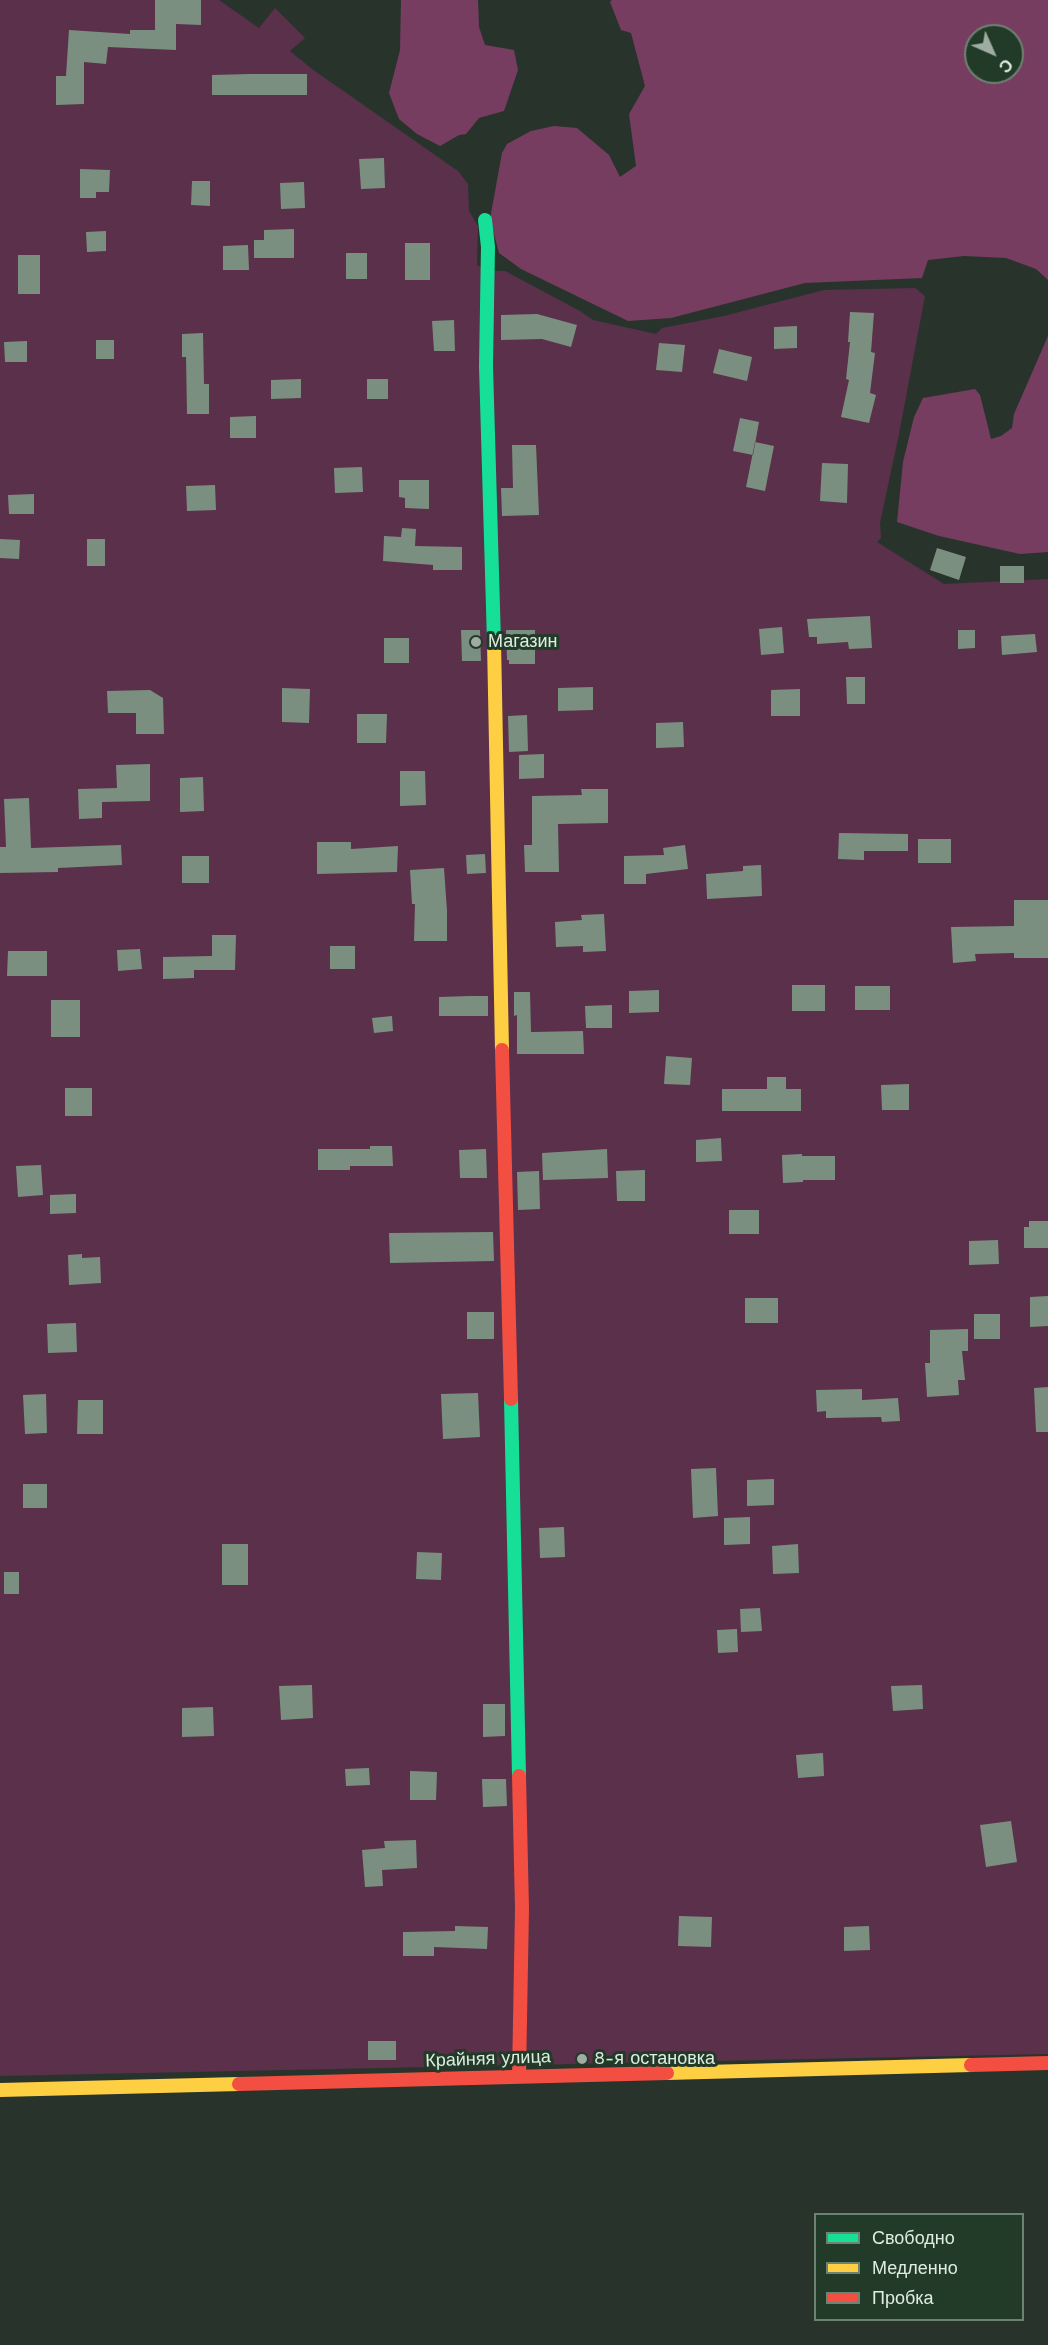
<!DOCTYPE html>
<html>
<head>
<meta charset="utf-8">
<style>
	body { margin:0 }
	#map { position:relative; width:1048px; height:2345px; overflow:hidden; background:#28342b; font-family:"Work Sans",sans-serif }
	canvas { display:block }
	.legend { position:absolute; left:814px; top:2213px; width:210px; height:108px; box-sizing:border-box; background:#223a28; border:2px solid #6e8272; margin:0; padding:8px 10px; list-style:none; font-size:18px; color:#dfede1 }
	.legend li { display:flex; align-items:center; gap:12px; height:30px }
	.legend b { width:30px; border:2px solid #6e8272 }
	.north { position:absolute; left:964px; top:24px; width:60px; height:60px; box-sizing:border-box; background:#223a28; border:2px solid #6e8272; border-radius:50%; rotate:135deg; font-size:16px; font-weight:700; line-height:24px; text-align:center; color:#dfede1 }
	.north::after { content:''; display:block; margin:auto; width:21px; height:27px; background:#9faca1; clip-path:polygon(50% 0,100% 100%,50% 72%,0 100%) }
</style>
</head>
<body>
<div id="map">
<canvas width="1048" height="2345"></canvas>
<ul class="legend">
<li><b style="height:8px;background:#16e098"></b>Свободно</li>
<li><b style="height:8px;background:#ffcf43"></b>Медленно</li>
<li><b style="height:8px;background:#f24e42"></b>Пробка</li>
</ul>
<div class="north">С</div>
</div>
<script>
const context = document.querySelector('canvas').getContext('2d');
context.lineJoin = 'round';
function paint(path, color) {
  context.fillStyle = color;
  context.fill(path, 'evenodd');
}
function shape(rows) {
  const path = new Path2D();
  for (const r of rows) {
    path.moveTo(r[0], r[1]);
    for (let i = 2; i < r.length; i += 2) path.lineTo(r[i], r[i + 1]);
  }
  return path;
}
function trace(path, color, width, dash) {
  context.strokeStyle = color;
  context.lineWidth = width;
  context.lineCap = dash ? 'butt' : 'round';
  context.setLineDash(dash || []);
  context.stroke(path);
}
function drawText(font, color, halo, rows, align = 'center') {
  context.font = font + ' "Work Sans",sans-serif';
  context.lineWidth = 6;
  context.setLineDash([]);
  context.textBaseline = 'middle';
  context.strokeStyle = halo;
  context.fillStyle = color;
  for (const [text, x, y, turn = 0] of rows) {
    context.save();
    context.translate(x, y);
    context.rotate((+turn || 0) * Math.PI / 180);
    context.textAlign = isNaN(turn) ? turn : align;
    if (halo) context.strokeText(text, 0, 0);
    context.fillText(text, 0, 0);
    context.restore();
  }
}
const green = shape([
	[0,0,219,0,259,28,275,8,305,38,290,51,312,69,458,171,468,184,469,211,478,226,477,265,492,271,505,271,580,311,593,320,656,334,662,328,724,316,824,290,915,288,925,296,899,434,880,523,881,538,877,542,944,584,1048,579,1048,2054,0,2076]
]);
const forest = shape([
	[401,0,478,0,479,27,485,45,514,50,518,70,504,111,479,118,466,134,459,135,440,146,417,134,399,119,389,93,400,50],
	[612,0,1048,0,1048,280,1036,269,1006,258,964,256,928,260,922,278,805,283,671,318,628,321,521,269,499,253,490,219,502,153,507,144,531,131,554,126,577,128,609,155,620,177,636,166,629,114,645,86,631,33,621,30,610,2],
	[976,36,1012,36,1012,72,976,72],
	[1048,336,1048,552,1020,554,939,536,897,522,903,462,914,417,923,398,975,389,980,395,991,439,1001,436,1012,428,1014,414]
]);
const building = shape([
	[155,0,201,0,201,25,176,24,176,50,108,47,106,64,84,62,84,104,56,105,56,76,66,76,69,30,130,34,130,30,155,30],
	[250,74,307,74,307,95,212,95,212,75],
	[384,158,385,188,361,189,359,159],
	[80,169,110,170,109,192,96,192,96,198,80,198],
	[192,181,210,181,210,206,191,205],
	[304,182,305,208,281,209,280,183],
	[294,229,294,258,254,258,254,240,264,240,264,230],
	[106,231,106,251,87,252,86,232],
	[405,243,430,243,430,280,405,280],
	[248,245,249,270,223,270,223,246],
	[346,253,367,253,367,279,346,279],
	[18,255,40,255,40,294,18,294],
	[850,312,874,313,871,352,875,353,870,393,876,395,869,423,841,417,849,380,846,379,850,342,848,342],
	[537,314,577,325,571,347,542,339,501,340,501,315],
	[454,320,455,351,434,351,432,321],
	[797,326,797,348,774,349,774,327],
	[203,333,204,384,209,384,209,414,187,414,186,357,182,357,182,334],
	[96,340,114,340,114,359,96,359],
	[27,341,27,362,5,362,4,342],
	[659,343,685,345,682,372,656,370],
	[719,349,752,357,747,381,713,373],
	[301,379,301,398,271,399,271,380],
	[367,379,388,379,388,399,367,399],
	[256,416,256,438,230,438,230,417],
	[740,418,759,422,753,455,733,451],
	[755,442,774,446,765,491,746,487],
	[512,445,536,445,539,515,502,516,501,488,513,488],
	[822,463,848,464,847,503,820,501],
	[362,467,363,492,335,493,334,468],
	[399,480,429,480,429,509,405,508,405,498,399,497],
	[215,485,216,510,187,511,186,486],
	[34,494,34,514,9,514,8,495],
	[402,528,416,529,415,546,462,547,462,570,433,570,433,565,383,561,384,536,401,537],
	[0,539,20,540,19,559,0,558],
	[87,539,105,539,105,566,87,566],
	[937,548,966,557,959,580,930,570],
	[1000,566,1024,566,1024,583,1000,583],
	[870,616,872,648,849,649,848,642,817,644,817,637,809,637,807,619],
	[782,627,784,653,761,655,759,629],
	[461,630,480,630,481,661,462,661],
	[506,630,535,630,535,664,509,664,509,660,507,660],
	[958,630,975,630,975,648,958,649],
	[1035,634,1037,652,1002,655,1001,636],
	[384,638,409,638,409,663,384,663],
	[846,677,865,677,865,704,847,704],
	[593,687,593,710,558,711,558,688],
	[282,688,310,689,309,723,282,722],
	[800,689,800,716,771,716,771,690],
	[150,690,163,698,164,734,136,734,136,713,108,713,107,691],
	[357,714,387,714,386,743,357,743],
	[527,715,528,751,509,752,508,716],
	[683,722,684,747,656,748,656,723],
	[544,754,544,778,519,779,519,755],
	[150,764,150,801,102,802,102,818,79,819,78,789,117,788,116,765],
	[400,771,425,771,426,805,400,806],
	[203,777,204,811,180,812,180,778],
	[581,789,608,789,608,823,558,824,559,872,525,872,524,845,532,845,532,796,582,795],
	[29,798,31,848,121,845,122,865,58,868,58,872,0,873,0,847,6,847,4,799],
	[839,833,908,834,908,851,864,851,864,860,838,859],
	[918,839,951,839,951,863,918,863],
	[317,842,351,842,351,849,398,846,397,872,317,874],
	[685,845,688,869,646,874,646,884,624,884,624,856,664,855,663,848],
	[485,854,486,873,467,874,466,855],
	[182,856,209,856,209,883,182,883],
	[761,865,762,896,707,899,706,874,743,871,743,866],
	[444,868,447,911,447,941,414,941,415,904,412,904,410,870],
	[1014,900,1048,900,1048,958,1014,958,1014,953,975,954,976,961,953,963,951,927,1014,926],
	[604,914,606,951,583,952,583,946,556,947,555,922,582,920,581,915],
	[212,935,236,935,235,970,194,970,194,978,163,979,163,957,212,956],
	[330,946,355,946,355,969,330,969],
	[140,949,142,969,118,971,117,950],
	[8,951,47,951,47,976,7,976],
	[792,985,825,985,825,1011,792,1011],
	[855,986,890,986,890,1010,855,1010],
	[659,990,659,1012,629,1013,629,991],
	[514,992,530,992,531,1032,583,1031,584,1054,517,1054,517,1015,514,1016],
	[470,996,488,996,488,1016,439,1016,439,997],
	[51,1000,80,1000,80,1037,51,1037],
	[612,1005,612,1028,586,1028,585,1006],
	[392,1016,393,1031,374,1033,372,1018],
	[666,1056,692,1058,690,1085,664,1084],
	[767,1077,786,1077,786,1089,801,1089,801,1111,722,1111,722,1089,767,1089],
	[909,1084,909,1110,882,1110,881,1085],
	[65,1088,92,1088,92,1116,65,1116],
	[721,1138,722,1161,696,1162,696,1140],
	[370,1146,392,1146,393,1166,350,1166,350,1170,318,1170,318,1149,370,1149],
	[486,1149,487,1178,460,1178,459,1150],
	[607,1149,608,1178,543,1180,542,1153],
	[802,1154,802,1156,835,1156,835,1180,803,1180,803,1182,783,1183,782,1155],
	[41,1165,43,1195,18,1197,16,1166],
	[645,1170,645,1201,617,1201,616,1171],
	[539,1171,540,1209,518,1210,517,1172],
	[76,1194,76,1213,50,1214,50,1195],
	[729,1210,759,1210,759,1234,729,1234],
	[1029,1221,1048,1221,1048,1248,1024,1248,1024,1227,1029,1227],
	[493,1232,494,1261,390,1263,389,1233],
	[998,1240,999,1264,969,1265,969,1241],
	[82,1254,82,1258,100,1257,101,1283,69,1285,68,1255],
	[1048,1296,1048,1326,1030,1327,1030,1297],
	[745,1298,778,1298,778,1323,745,1323],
	[467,1312,494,1312,494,1339,467,1339],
	[974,1314,1000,1314,1000,1339,974,1339],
	[76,1323,77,1352,48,1353,47,1324],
	[968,1329,968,1351,962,1351,965,1380,958,1380,959,1395,927,1397,925,1363,930,1363,930,1330],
	[1048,1387,1048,1432,1036,1432,1034,1388],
	[862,1389,862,1400,898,1398,900,1421,882,1422,881,1417,826,1418,826,1411,817,1412,816,1390],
	[478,1393,480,1437,443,1439,441,1394],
	[46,1394,47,1433,25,1434,23,1395],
	[78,1400,103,1400,103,1434,77,1434],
	[716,1468,718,1516,693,1518,691,1469],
	[774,1479,774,1505,747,1506,747,1480],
	[23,1484,47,1484,47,1508,23,1508],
	[750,1517,750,1544,724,1545,724,1518],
	[564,1527,565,1557,540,1558,539,1528],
	[222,1544,248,1544,248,1585,222,1585],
	[798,1544,799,1573,773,1574,772,1546],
	[417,1552,442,1553,441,1580,416,1579],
	[4,1572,19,1572,19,1594,4,1594],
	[760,1608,762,1631,741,1632,740,1609],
	[737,1629,738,1652,718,1653,717,1630],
	[312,1685,313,1718,281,1720,279,1686],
	[922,1685,923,1709,893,1711,891,1686],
	[483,1704,505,1704,505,1736,483,1737],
	[213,1707,214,1736,182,1737,182,1708],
	[823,1753,824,1776,798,1778,796,1755],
	[369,1768,370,1785,346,1786,345,1769],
	[410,1771,437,1772,436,1800,410,1800],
	[482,1779,506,1779,507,1806,483,1807],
	[1011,1821,1017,1862,986,1867,980,1825],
	[416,1840,417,1868,382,1870,383,1886,365,1887,362,1850,385,1848,384,1841],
	[679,1916,712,1917,711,1947,678,1946],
	[455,1926,488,1927,487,1949,434,1947,434,1956,403,1956,403,1932,455,1931],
	[869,1926,870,1950,844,1951,844,1927],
	[368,2041,396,2041,396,2060,368,2060]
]);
const fast = shape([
	[485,220,488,247,486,366,494,642],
	[511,1399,519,1776]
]);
const slow = shape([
	[494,642,502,1050],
	[667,2073,971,2065],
	[0,2090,239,2084]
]);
const jam = shape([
	[502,1050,511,1399],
	[971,2065,1048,2063],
	[519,2076,522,1909,519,1776],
	[239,2084,667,2073]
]);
const markers = [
	[476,642,6,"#9faca1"],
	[582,2059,6,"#9faca1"]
];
const poiNames = [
	["Магазин",488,642],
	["8-я остановка",594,2059]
];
const streetNames = [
	["Крайняя улица",488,2059,-2]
];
paint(green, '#5a304a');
paint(forest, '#763d61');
paint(building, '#7b8f80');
trace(fast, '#16e098', 14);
trace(slow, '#ffcf43', 14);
trace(jam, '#f24e42', 14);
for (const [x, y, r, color] of markers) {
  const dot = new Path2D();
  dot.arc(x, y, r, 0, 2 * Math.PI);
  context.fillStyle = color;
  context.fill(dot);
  trace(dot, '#223a28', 2);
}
drawText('18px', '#dfede1', '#223a28', poiNames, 'left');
drawText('18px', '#dfede1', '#223a28', streetNames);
</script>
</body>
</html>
